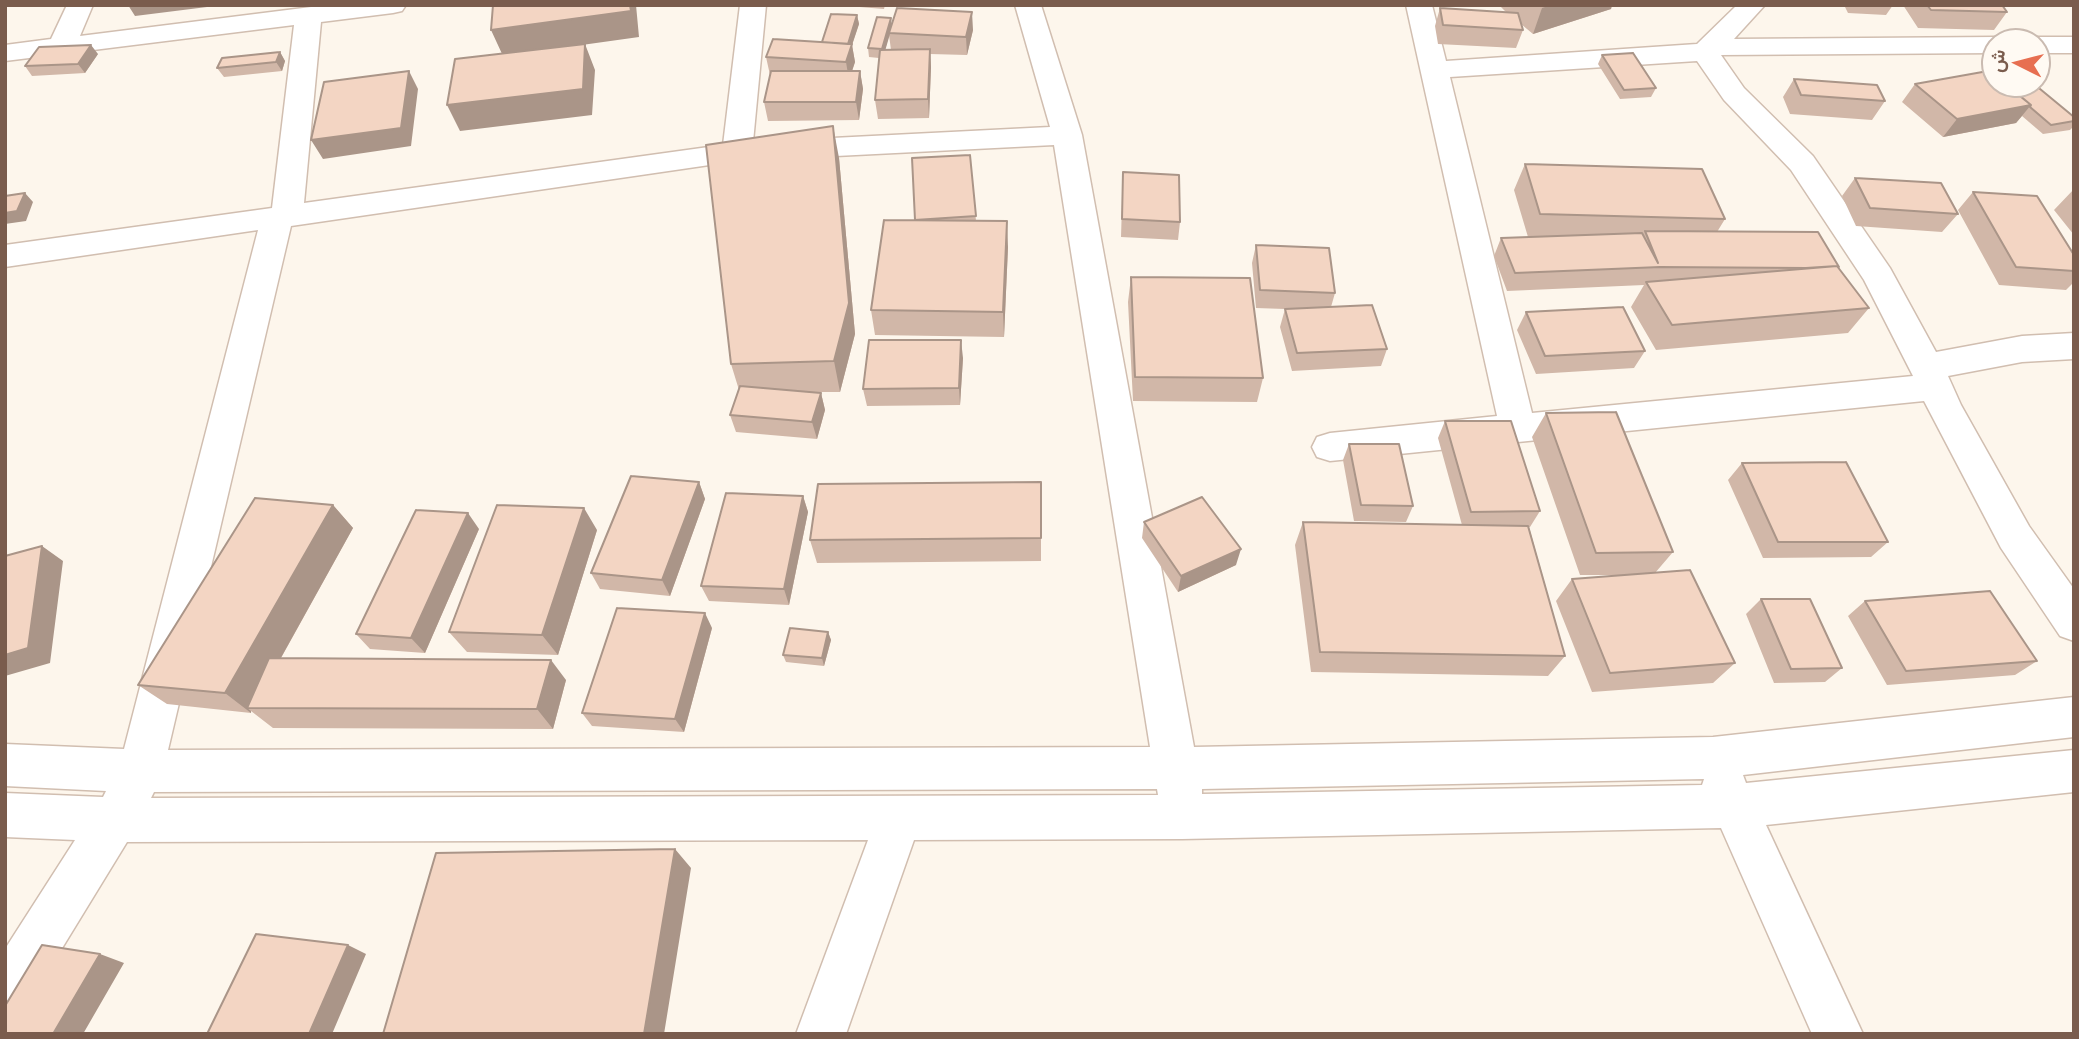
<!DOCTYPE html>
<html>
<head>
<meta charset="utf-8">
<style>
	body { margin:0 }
	#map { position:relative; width:2079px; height:1039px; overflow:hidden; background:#fdf6ec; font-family:"Noto Sans",Vazirmatn,sans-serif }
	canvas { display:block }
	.frame { position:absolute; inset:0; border:7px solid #7a5c4d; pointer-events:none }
	.north { position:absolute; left:1981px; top:28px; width:70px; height:70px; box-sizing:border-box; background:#fffaf3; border:2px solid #cabbb1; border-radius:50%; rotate:276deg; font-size:19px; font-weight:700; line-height:28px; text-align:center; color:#7a5c4d }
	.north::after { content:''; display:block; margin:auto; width:24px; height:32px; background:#e76f51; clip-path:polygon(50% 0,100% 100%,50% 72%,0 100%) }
</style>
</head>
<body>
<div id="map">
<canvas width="2079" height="1039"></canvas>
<div class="frame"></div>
<div class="north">ش</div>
</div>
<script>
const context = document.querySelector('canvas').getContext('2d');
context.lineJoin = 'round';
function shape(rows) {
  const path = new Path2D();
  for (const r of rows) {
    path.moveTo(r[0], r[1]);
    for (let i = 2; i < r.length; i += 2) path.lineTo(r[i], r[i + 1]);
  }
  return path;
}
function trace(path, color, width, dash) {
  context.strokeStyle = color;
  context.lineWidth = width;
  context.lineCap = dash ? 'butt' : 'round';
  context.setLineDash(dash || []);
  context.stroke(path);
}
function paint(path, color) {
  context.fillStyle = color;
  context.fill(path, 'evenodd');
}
const street = shape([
	[67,5,93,5,80,36,327,5,406,5,402,11,393,13,321,22,304,203,723,145,740,5,766,5,753,142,1050,127,1015,5,1041,5,1082,135,1194,747,1713,737,2074,697,2074,737,1743,775,1746,783,2074,750,2074,792,1766,825,1863,1034,1812,1034,1721,828,1182,839,914,840,846,1034,796,1034,868,840,127,842,23,1012,5,1019,5,949,75,840,5,837,5,793,103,797,106,791,5,786,5,744,124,749,258,230,5,267,5,245,272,208,294,25,5,61,5,45,51,39,67,5],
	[1054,145,1150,747,168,750,291,226,737,161,1054,145],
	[1704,779,1702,785,1202,794,1202,789,1704,779],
	[1157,789,1158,795,151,798,154,792,1157,789],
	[1406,5,1432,5,1446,61,1697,44,1737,5,1765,5,1734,39,1995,37,2005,39,2006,42,1995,42,1995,53,1721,55,1744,88,1813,156,1890,268,1936,352,2022,336,2074,333,2074,359,2022,362,1948,376,1961,405,2029,526,2074,589,2074,641,2060,636,2001,548,1924,401,1330,461,1317,457,1312,447,1317,437,1330,433,1497,416,1406,5],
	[1697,61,1724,100,1791,170,1864,280,1913,376,1532,413,1450,77,1697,61],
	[2037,37,2074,37,2074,53,2037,53,2037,42,2026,42,2037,37]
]);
const wall = shape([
	[835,5,885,5,884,9],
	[1329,5,1356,5,1356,7],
	[1499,5,1612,5,1611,9,1533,34,1521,24,1523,30,1516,48,1438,44,1435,26,1440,8,1506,12],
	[1844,5,1893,5,1886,15,1848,13],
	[1903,5,2002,5,2007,12,1994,30,1918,28],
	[857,15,859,24,852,45,855,62,852,71,860,71,863,89,859,120,768,121,764,102,770,75,766,57,822,42],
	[892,25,973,30,967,55,930,54,931,67,929,118,878,119,875,100,879,58,869,57,868,48],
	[889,35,891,50,885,50],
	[280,52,285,61,282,71,224,77,217,68],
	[98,54,85,73,32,76,25,66],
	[1602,55,1656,88,1651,97,1620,99,1598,64],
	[1794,79,1885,101,1872,120,1790,114,1783,97],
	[1915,84,1995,84,2074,117,2074,126,2070,130,2043,134,2022,116,2016,123,1943,137,1902,102],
	[970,155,976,221,1008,247,1004,337,875,335,871,310,915,221],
	[839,158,855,334,840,392,817,392,821,393,825,410,817,439,736,432,730,415,739,390,731,364],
	[1525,164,1725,219,1717,232,1838,267,1869,308,1848,333,1656,350,1631,307,1644,285,1507,291,1494,256,1501,238,1528,237,1514,190],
	[1123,172,1180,222,1178,240,1121,237],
	[1855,178,1958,214,1942,232,1856,226,1842,196],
	[2074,189,2074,235,2054,210],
	[1973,192,2074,255,2074,282,2066,290,1999,285,1958,210],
	[1256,245,1335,293,1331,307,1387,349,1381,366,1292,371,1280,327,1285,309,1256,308,1252,263],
	[1131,277,1263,378,1257,402,1133,401,1128,302],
	[1526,312,1645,351,1634,368,1536,374,1517,330],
	[963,358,960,405,867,406,863,389],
	[1546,413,1673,552,1655,573,1735,663,1713,683,1592,692,1556,601,1572,579,1629,575,1580,575,1532,437],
	[1445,421,1540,511,1530,527,1529,527,1565,656,1548,676,1311,672,1295,545,1303,522,1462,525,1438,438],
	[1349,444,1413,506,1406,522,1354,521,1343,460],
	[1742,463,1888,542,1871,557,1763,558,1728,480],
	[699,482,705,499,670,596,600,589,591,573],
	[1041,482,1041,561,817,563,810,540],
	[803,496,808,512,789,605,709,601,701,586],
	[333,505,353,528,281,658,566,680,553,729,273,728,251,711,251,713,167,704,138,685],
	[1144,522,1236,565,1178,592,1142,538],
	[479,529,425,653,370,649,356,634],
	[597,530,558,655,467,652,449,632],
	[1761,599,1842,668,1825,682,1774,683,1746,614],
	[1865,601,2037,661,2015,675,1887,685,1848,616],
	[712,628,684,732,592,726,582,713],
	[828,632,831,640,824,666,786,662,783,655]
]);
const shadedWall = shape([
	[128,5,223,5,135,16],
	[630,5,636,5,639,37,503,56,491,30],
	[1551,5,1612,5,1611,9,1533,34,1542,8],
	[972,12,973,30,967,55,966,37],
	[857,15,859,24,852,45,855,62,849,80,846,62,848,46],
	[891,18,892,27,883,58,882,49],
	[585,44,595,70,592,115,460,131,447,105],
	[91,45,98,54,85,73,78,64],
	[930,49,931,67,929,118,928,99],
	[280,52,285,61,282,71,276,62],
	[409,71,418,89,411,146,323,159,311,140],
	[860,71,863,89,859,120,856,102],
	[2031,105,2016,123,1943,137,1957,119],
	[833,126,839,158,855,334,840,392,834,361],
	[25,193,33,202,26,221,5,224,5,213],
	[1007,221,1008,247,1004,337,1003,312],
	[961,340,963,358,960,405,959,388],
	[821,393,825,410,817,439,812,422],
	[699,482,705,499,670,596,662,580],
	[803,496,808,512,789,605,784,589],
	[333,505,353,528,253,708,247,708,251,711,251,713,225,693],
	[584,508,597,530,558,655,542,635],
	[468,513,479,529,425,653,411,638],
	[42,546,63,561,50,663,5,676,5,655],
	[1241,549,1236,565,1178,592,1181,576],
	[705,613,712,628,684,732,675,719],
	[828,632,831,640,824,666,822,658],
	[551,660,566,680,553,729,537,709],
	[675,849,691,868,664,1034,644,1034],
	[348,945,366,954,332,1034,309,1034],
	[100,954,124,963,83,1034,53,1034]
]);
const building = shape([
	[493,5,630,5,631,11,491,30,493,5],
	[1927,5,2002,5,2007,12,1931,10,1927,5],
	[897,8,972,12,966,37,889,33,897,8],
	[1440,8,1518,13,1523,30,1443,25,1440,8],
	[831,14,857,15,848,44,822,42,831,14],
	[877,17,891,18,882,49,868,48,877,17],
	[773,39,852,44,846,62,766,57,773,39],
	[585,44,583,89,447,105,455,59,585,44],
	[91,45,78,64,25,66,39,47,91,45],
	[930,49,928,99,875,100,880,50,930,49],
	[280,52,276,62,217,68,222,58,280,52],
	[1633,53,1656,88,1624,90,1602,55,1633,53],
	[409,71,401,128,311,140,324,82,409,71],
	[771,71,860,71,856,102,764,102,771,71],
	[1988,71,1995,76,1995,84,2005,84,2031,105,1957,119,1915,84,1988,71],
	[1794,79,1877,85,1885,101,1801,95,1794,79],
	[2017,84,2034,84,2074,117,2074,121,2051,125,2030,107,2031,105,2007,85,2017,84],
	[833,126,849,303,834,361,731,364,706,145,833,126],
	[970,155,976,216,915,220,912,158,970,155],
	[1525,164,1702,169,1725,219,1540,214,1525,164],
	[1123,172,1179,175,1180,222,1122,219,1123,172],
	[1855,178,1941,183,1958,214,1870,208,1855,178],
	[1973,192,2037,196,2074,255,2074,271,2016,267,1973,192],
	[25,193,17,211,5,213,5,196,25,193],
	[884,220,1007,221,1003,312,871,310,884,220],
	[1645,231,1818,232,1839,267,1837,266,1806,268,1660,267,1515,273,1501,238,1642,233,1658,263,1645,231],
	[1256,245,1329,248,1335,293,1260,290,1256,245],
	[1837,266,1869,308,1672,325,1646,282,1837,266],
	[1131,277,1250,278,1263,378,1135,377,1131,277],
	[1372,305,1387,349,1297,353,1285,309,1372,305],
	[1623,307,1645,351,1545,356,1526,312,1623,307],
	[869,340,961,340,959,388,863,389,869,340],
	[740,386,821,393,812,422,730,415,740,386],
	[1616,412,1673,552,1596,553,1546,413,1616,412],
	[1445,421,1511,421,1540,511,1471,512,1445,421],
	[1349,444,1399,444,1413,506,1361,505,1349,444],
	[1846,462,1888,542,1778,542,1742,463,1846,462],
	[631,476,699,482,662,580,591,573,631,476],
	[1041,482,1041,538,810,540,818,484,1041,482],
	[726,493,803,496,784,589,701,586,726,493],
	[1202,497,1241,549,1181,576,1144,522,1202,497],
	[255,498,333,505,225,693,138,685,255,498],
	[497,505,584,508,542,635,449,632,497,505],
	[416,510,468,513,411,638,356,634,416,510],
	[1303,522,1528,526,1565,656,1320,652,1303,522],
	[42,546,28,648,5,655,5,556,42,546],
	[1690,570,1735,663,1610,673,1572,579,1690,570],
	[1990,591,2037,661,1906,671,1865,601,1990,591],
	[1761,599,1810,599,1842,668,1791,669,1761,599],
	[617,608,705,613,675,719,582,713,617,608],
	[790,628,828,632,822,658,783,655,790,628],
	[269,658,551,660,537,709,247,708,269,658],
	[675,849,644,1034,383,1034,436,853,675,849],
	[256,934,348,945,309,1034,207,1034,256,934],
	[42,945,100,954,53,1034,5,1034,5,1006,42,945]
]);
trace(street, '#d1beb0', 3);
paint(street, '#fff');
paint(wall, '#d1b7a8');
paint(shadedWall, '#aa9588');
paint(building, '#f3d5c3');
trace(building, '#aa9588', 2);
</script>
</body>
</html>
